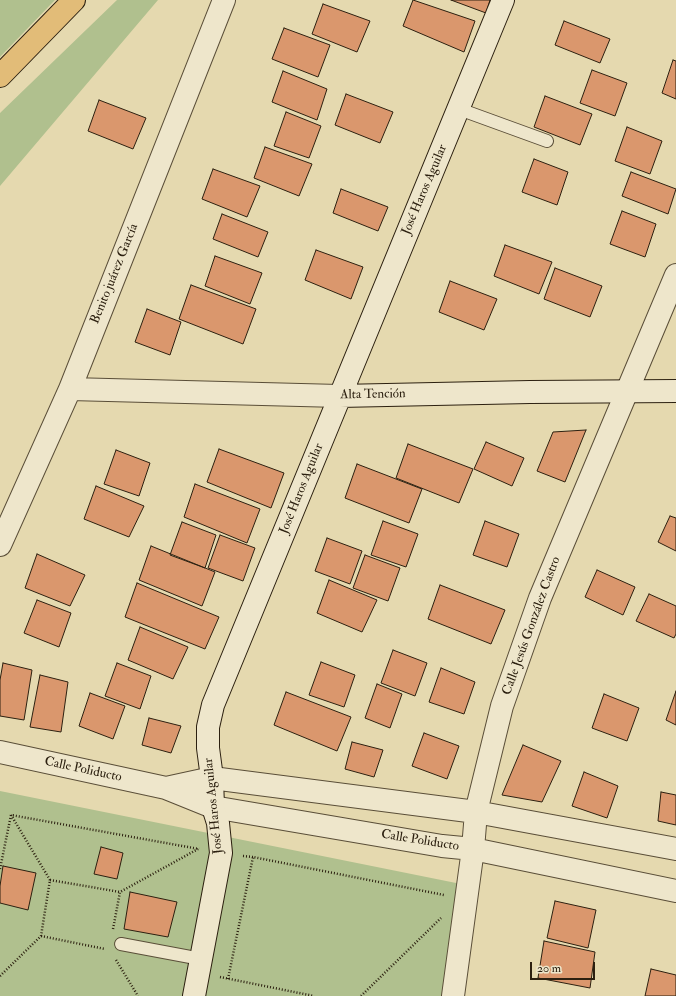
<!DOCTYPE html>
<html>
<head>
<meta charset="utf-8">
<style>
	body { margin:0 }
	#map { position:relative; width:676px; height:996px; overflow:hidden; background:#e5d9af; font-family:"IM FELL Double Pica",serif }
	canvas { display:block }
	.scale { position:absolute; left:530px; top:962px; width:65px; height:18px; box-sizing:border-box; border:2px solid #2c2010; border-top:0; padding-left:5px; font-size:12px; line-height:14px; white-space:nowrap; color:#2c2010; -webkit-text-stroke:3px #eee6cb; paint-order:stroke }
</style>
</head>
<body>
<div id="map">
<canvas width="676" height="996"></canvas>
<div class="scale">20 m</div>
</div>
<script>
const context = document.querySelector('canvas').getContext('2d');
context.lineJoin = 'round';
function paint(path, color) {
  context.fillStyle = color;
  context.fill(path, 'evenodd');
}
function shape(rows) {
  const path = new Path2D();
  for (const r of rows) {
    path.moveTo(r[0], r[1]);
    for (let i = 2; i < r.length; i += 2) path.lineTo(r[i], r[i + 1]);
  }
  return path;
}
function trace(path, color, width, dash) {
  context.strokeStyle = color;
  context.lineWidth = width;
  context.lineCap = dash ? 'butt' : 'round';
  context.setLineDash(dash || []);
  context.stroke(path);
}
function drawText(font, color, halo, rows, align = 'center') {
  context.font = font + ' "IM FELL Double Pica",serif';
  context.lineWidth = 3;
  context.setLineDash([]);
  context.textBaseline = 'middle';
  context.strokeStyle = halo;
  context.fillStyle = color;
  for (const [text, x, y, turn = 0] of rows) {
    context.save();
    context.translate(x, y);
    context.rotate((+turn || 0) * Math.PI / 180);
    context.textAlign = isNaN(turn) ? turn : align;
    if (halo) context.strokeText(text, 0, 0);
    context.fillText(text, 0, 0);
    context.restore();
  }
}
const green = shape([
	[0,0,55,0,0,57],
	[117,0,158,0,0,186,0,113],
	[0,791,466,885,446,996,0,996]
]);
const building = shape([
	[413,0,475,21,464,52,403,26,413,0],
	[451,0,490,0,486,13,451,0],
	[323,4,370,21,357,52,312,34,323,4],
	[564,21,610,39,600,63,555,45,564,21],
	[284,28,330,45,318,77,272,59,284,28],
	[673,60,676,61,676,99,662,93,673,60],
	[592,70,627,83,615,116,580,103,592,70],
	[283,71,327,89,317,120,272,102,283,71],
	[346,94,393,112,380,143,335,125,346,94],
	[545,96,592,114,580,145,534,127,545,96],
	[99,100,146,118,133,149,88,131,99,100],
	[286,112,321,126,309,158,274,146,286,112],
	[627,127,662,141,650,174,615,161,627,127],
	[265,147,312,164,299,196,254,178,265,147],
	[534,159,568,172,557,205,522,192,534,159],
	[213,169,260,186,247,217,202,199,213,169],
	[631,172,676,189,668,214,622,196,631,172],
	[341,189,388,207,378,231,333,213,341,189],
	[622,211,656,224,645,257,610,244,622,211],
	[222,214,268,232,258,257,213,239,222,214],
	[505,245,552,262,539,294,494,276,505,245],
	[316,250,363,267,351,299,305,280,316,250],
	[215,256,262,273,250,304,205,286,215,256],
	[555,268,602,286,590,317,544,299,555,268],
	[450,281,497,299,484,330,439,312,450,281],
	[191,285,256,309,243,344,179,319,191,285],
	[147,309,181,322,170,355,135,342,147,309],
	[586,430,565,482,537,471,553,432,586,430],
	[486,442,524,458,512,486,474,469,486,442],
	[408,444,473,469,459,503,396,478,408,444],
	[219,449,284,473,271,508,207,482,219,449],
	[116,450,150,463,139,496,104,484,116,450],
	[357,464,422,489,409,523,345,498,357,464],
	[195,484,260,509,247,543,184,517,195,484],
	[96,486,144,506,129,537,84,519,96,486],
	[670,516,676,518,676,551,658,542,670,516],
	[383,521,418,534,406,567,371,555,383,521],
	[485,521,519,534,507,567,473,555,485,521],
	[182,522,216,535,205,568,170,555,182,522],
	[220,535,255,548,243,581,208,568,220,535],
	[327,538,362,551,350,584,315,571,327,538],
	[151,546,215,572,202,606,139,580,151,546],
	[37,554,85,575,70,606,25,588,37,554],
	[365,555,400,568,388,601,353,588,365,555],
	[597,570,635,587,623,615,585,597,597,570],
	[329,580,377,600,362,632,317,613,329,580],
	[137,583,219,617,205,649,125,617,137,583],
	[440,585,505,610,491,644,428,619,440,585],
	[649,594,676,606,676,634,674,638,636,621,649,594],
	[37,600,71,613,59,647,24,633,37,600],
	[140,627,188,647,173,679,128,660,140,627],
	[393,650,427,663,415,696,381,683,393,650],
	[321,662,355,675,344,707,309,695,321,662],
	[3,663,32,670,24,720,0,716,0,680,3,663],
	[117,663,151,676,140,709,105,696,117,663],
	[441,668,475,682,464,714,429,702,441,668],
	[40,675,68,682,61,732,30,727,40,675],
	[377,684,402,694,390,728,365,718,377,684],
	[676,691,676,725,666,720,676,691],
	[286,692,351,717,337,751,274,725,286,692],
	[90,693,125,706,113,739,79,726,90,693],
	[604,694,639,708,627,741,592,728,604,694],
	[149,718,181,726,171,753,142,745,149,718],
	[424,733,459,746,447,779,412,766,424,733],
	[352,742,383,750,374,777,345,769,352,742],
	[523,745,561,761,542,802,502,795,523,745],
	[584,772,618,786,607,818,572,806,584,772],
	[661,792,676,795,676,825,658,821,661,792],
	[101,847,123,853,117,879,94,874,101,847],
	[3,866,36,873,28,910,0,903,0,886,3,866],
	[130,892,177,902,168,937,124,929,130,892],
	[555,901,596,910,588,948,547,938,555,901],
	[544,941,595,952,590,988,538,978,544,941],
	[651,969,676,975,676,996,645,996,651,969]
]);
const path = shape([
	[243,856,253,857],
	[0,869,11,815,199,849],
	[50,880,120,892],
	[113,929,120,892,198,849],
	[41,936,105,949],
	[116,960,138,996],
	[0,976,41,936,50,880,11,815],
	[220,977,314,996],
	[228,979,253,857,444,895],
	[361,996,441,918]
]);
const lane = shape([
	[459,109,547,141],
	[121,944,201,959]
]);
const street = shape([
	[70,389,339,396],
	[0,545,70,389,224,0],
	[0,752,166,788,213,807,442,846,473,849,676,891],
	[166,788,212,778,476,812,676,849],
	[453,996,473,849,476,812,502,706,540,598,676,275]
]);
const secondary = shape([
	[339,396,530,392,676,391],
	[194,996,221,853,218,823,213,807,212,778,208,748,208,727,213,705,503,0]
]);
const highway = shape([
	[0,76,74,0]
]);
const streetNames = [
	["José Haros Aguilar",425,190,-67],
	["Benito juárez García",115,274,-68],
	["Alta Tención",373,395,-1],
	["José Haros Aguilar",302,489,-68],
	["Calle Jesús González Castro",532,626,-70],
	["Calle Poliducto",83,770,12],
	["José Haros Aguilar",214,806,-96],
	["Calle Poliducto",420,841,9]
];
paint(green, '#b0c08e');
paint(building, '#da976d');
trace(building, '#2c2010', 1);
trace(lane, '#5a4e38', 14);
trace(street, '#5a4e38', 24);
trace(secondary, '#2c2010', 24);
trace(highway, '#2c2010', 24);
trace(path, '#2c2010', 2.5, [1, 2]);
trace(lane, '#eee6cb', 12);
trace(street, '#eee6cb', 22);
trace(secondary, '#eee6cb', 22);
trace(highway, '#e2bc78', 22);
drawText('13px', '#2c2010', '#eee6cb', streetNames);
</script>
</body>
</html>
